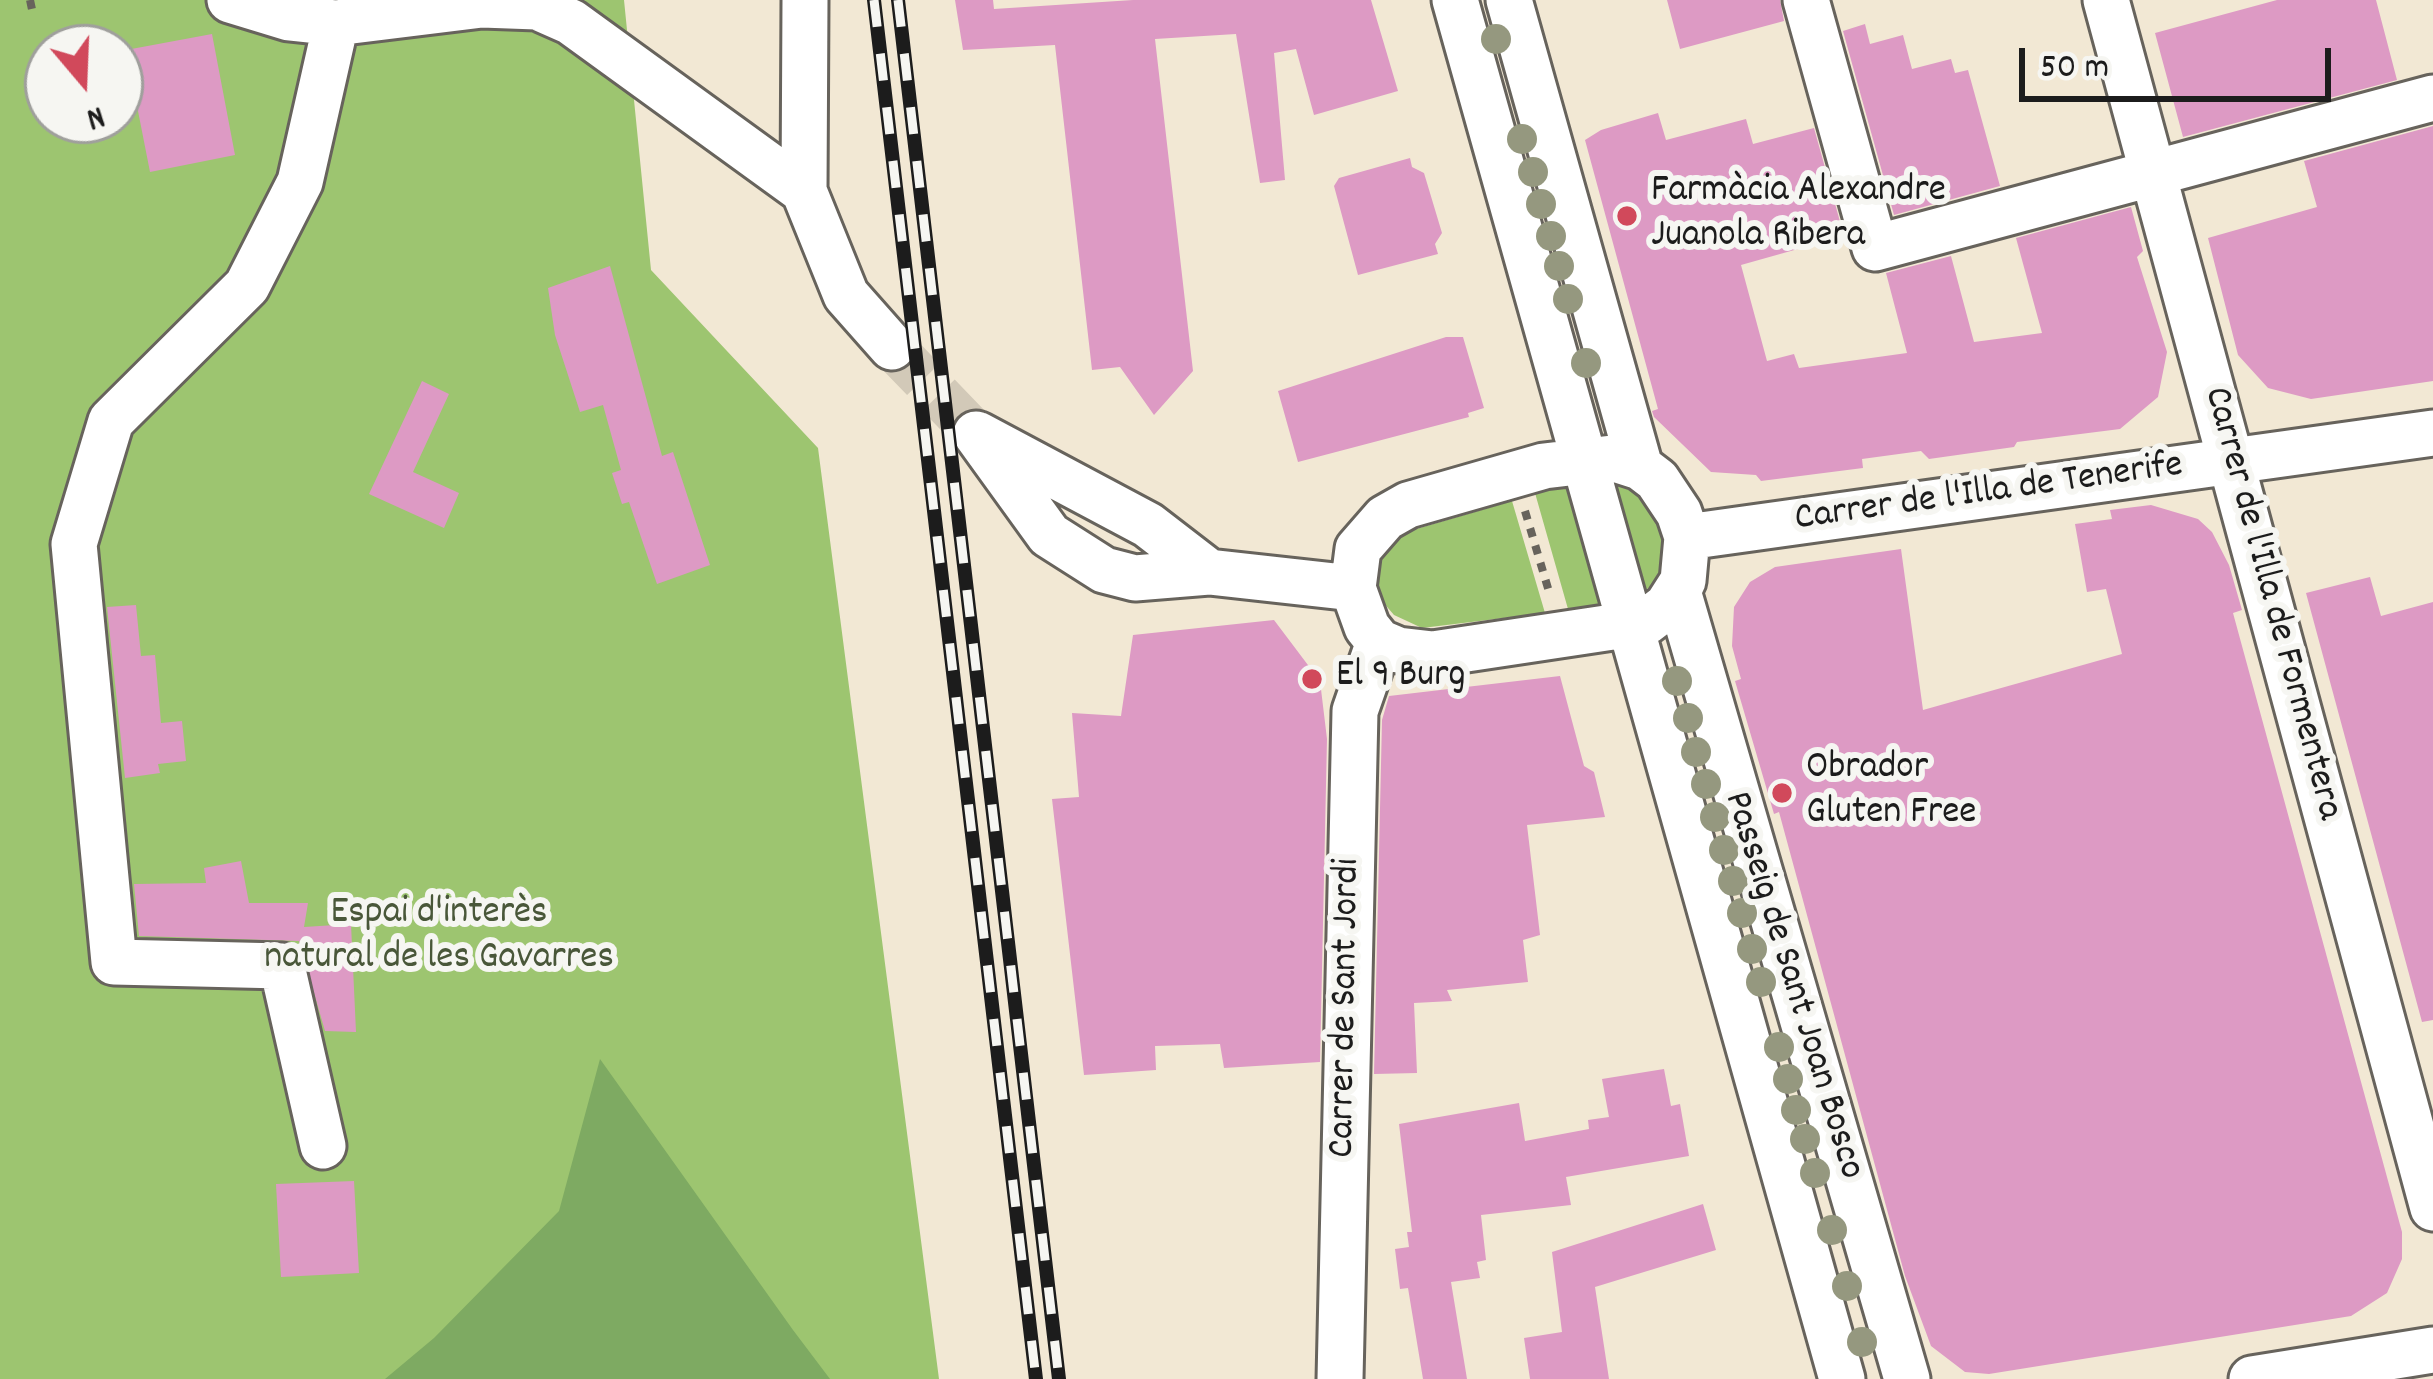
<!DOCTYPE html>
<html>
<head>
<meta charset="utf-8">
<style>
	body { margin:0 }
	#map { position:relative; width:2433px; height:1379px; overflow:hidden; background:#f2e8d4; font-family:Dekko,sans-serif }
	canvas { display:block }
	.north { position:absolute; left:24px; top:24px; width:120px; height:120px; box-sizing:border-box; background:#f6f6f2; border:3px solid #9f9f9c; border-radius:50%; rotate:161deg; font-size:33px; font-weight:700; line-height:48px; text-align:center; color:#1c1c1c }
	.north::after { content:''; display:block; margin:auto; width:42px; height:54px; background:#d1495b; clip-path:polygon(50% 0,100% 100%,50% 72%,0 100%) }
	.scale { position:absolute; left:2019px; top:48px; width:312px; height:54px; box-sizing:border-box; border:6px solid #1c1c1c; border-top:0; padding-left:15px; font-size:36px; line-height:42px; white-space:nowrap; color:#1c1c1c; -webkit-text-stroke:9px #f6f6f2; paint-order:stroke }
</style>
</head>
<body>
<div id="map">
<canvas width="2433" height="1379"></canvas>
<div class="north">N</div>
<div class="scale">50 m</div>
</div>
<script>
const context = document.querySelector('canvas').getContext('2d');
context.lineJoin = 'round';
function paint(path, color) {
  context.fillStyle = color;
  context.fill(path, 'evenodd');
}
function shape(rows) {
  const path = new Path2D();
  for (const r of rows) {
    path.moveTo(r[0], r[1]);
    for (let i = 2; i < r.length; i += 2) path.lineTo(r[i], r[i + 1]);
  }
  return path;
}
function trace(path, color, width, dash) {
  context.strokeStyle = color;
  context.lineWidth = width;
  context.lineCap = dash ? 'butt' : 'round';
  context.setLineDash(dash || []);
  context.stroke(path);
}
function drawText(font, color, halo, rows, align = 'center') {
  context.font = font + ' Dekko,sans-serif';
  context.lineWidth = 12;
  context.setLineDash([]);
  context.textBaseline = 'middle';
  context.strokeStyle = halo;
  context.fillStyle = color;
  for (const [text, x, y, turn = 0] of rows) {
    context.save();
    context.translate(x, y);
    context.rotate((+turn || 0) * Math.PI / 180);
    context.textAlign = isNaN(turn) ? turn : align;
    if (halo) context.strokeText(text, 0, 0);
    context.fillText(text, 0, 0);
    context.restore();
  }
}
const green = shape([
	[0,0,624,0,651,270,818,448,939,1379,0,1379],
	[48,48,120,48,120,120,48,120],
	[1613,478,1646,489,1669,549,1659,579,1645,591],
	[1567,484,1599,604,1568,609,1535,493],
	[1512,501,1545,613,1422,628,1394,615,1382,601,1374,570,1399,534]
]);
const forest = shape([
	[600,1059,793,1330,830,1379,385,1379,434,1338,559,1211]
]);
const building = shape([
	[955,0,993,0,994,9,1133,0,1371,0,1398,91,1314,115,1296,49,1274,53,1285,180,1260,183,1236,34,1155,39,1193,371,1154,415,1120,367,1092,370,1055,45,963,50],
	[1667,0,1780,0,1784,21,1680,49],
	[2277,0,2376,0,2397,80,2183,137,2155,33],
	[1865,24,1870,44,1903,35,1912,69,1951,59,1955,73,1968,70,2000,186,1894,215,1843,31],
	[212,34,235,155,150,172,126,50],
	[1658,113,1666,140,1746,119,1753,144,1814,128,1844,236,1741,265,1767,361,1794,354,1799,368,1907,353,1886,273,1951,256,1974,342,2042,333,2016,238,2131,207,2143,251,2137,257,2167,352,2158,397,2120,429,2017,442,2014,447,1929,459,1921,451,1862,459,1863,468,1761,481,1756,475,1711,472,1654,417,1652,411,1658,409,1585,140,1601,130],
	[2433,126,2433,381,2311,399,2268,388,2238,355,2208,238,2317,207,2304,161],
	[1410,158,1412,167,1424,173,1442,233,1435,244,1438,254,1358,275,1334,186,1339,178],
	[610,266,662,456,673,452,710,565,657,584,629,502,622,504,612,473,621,470,603,405,580,412,555,335,548,288],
	[1446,337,1463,337,1484,408,1468,413,1469,417,1298,462,1278,391],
	[422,381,449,394,413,472,459,493,444,528,369,494],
	[2151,505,2198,519,2212,532,2229,565,2242,610,2233,613,2402,1232,2402,1259,2387,1293,2351,1316,1989,1374,1965,1372,1931,1346,1905,1276,1779,812,1774,814,1735,681,1741,679,1732,646,1734,607,1750,582,1775,567,1901,549,1923,710,2122,654,2106,589,2087,592,2075,524,2112,519,2110,510],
	[2370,577,2381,616,2433,602,2433,1020,2422,1022,2306,593],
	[136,605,141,656,155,655,161,723,182,721,186,761,158,764,160,773,125,778,107,607],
	[1274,620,1320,681,1327,739,1320,1062,1224,1068,1220,1044,1155,1046,1156,1070,1084,1075,1052,799,1079,797,1072,713,1121,716,1133,635],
	[1560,676,1584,766,1594,772,1605,817,1527,825,1540,935,1523,940,1528,982,1447,990,1452,1001,1414,1003,1417,1073,1374,1074,1382,720,1389,696],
	[241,861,249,903,308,903,304,927,351,924,356,1032,325,1031,299,941,139,936,134,884,206,883,204,868],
	[1664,1069,1671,1106,1680,1104,1689,1156,1566,1177,1571,1205,1481,1215,1486,1260,1477,1262,1480,1278,1451,1282,1467,1379,1423,1379,1408,1288,1400,1289,1395,1249,1409,1247,1407,1232,1412,1232,1399,1124,1519,1103,1525,1141,1589,1129,1588,1120,1609,1117,1602,1079],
	[354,1181,359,1273,281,1277,276,1184],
	[1703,1204,1716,1250,1595,1287,1609,1379,1530,1379,1524,1338,1562,1332,1552,1252]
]);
const minorTunnel = shape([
	[892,347,976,434]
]);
const path = shape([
	[30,0,33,14],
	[1525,511,1550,595]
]);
const minor = shape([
	[230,0,289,18,336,23,482,5,537,7,571,22,804,191],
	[805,0,804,191,846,295,892,347],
	[1455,0,1842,1379],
	[1509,0,1640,467],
	[1806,0,1875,248,2433,98],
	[2106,0,2433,1208],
	[976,434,1049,535,1104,570,1135,578,1209,572,1353,588],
	[979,435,1148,525,1209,572],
	[1612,458,1640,467,1657,480,1679,513,1687,537,1683,581,1667,606,1646,622,1433,654,1398,650,1379,642,1367,627,1353,588,1358,549,1385,518,1408,505,1544,466,1612,458],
	[1687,537,2433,433],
	[1678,591,1907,1379],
	[323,1146,282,966,114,962,74,544,111,421,247,286,300,182,336,23],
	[1340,1379,1355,711,1379,642],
	[2252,1379,2433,1350]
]);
const rail = shape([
	[874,0,1036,1379],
	[898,0,1059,1379]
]);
const trees = [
	[1496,39],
	[1522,139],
	[1533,172],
	[1541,204],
	[1551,236],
	[1559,266],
	[1568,299],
	[1586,363],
	[1677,681],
	[1688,718],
	[1696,752],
	[1706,784],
	[1715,817],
	[1724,850],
	[1733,881],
	[1742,913],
	[1752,949],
	[1761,982],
	[1779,1047],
	[1788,1079],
	[1796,1110],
	[1805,1139],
	[1815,1173],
	[1832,1230],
	[1847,1286],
	[1862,1342]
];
const markers = [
	[1627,216,12,"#d1495b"],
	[1312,679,12,"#d1495b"],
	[1782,793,12,"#d1495b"]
];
const poiNames = [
	["Farmàcia Alexandre",1651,194],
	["Juanola Ribera",1651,239],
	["El 9 Burg",1336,679],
	["Obrador",1806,771],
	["Gluten Free",1806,816]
];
const streetNames = [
	["Carrer de l'Illa de Tenerife",1989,495,-8],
	["Carrer de l'Illa de Formentera",2270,604,75],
	["Passeig de Sant Joan Bosco",1791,986,73],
	["Carrer de Sant Jordi",1348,1008,-89]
];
const parkNames = [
	["Espai d'interès",439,916],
	["natural de les Gavarres",439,961]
];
paint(green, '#9dc570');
paint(forest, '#7eaa62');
paint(building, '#dd9ac4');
trace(minorTunnel, '#d2c9b8', 45, [45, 22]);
trace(minor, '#67635c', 51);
trace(path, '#67635c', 8, [9, 9]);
trace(minor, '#fff', 45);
trace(rail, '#1c1c1c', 14);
trace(rail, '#f6f6f2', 9, [27]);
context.fillStyle = '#95987f';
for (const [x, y] of trees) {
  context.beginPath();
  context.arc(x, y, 15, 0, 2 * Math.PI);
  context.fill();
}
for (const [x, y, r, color] of markers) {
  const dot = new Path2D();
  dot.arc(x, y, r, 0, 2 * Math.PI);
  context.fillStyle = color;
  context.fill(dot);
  trace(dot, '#f6f6f2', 4.5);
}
drawText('39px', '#1c1c1c', '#f6f6f2', poiNames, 'left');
drawText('39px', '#1c1c1c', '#f6f6f2', streetNames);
drawText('39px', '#495739', '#f6f6f2', parkNames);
</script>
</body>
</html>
